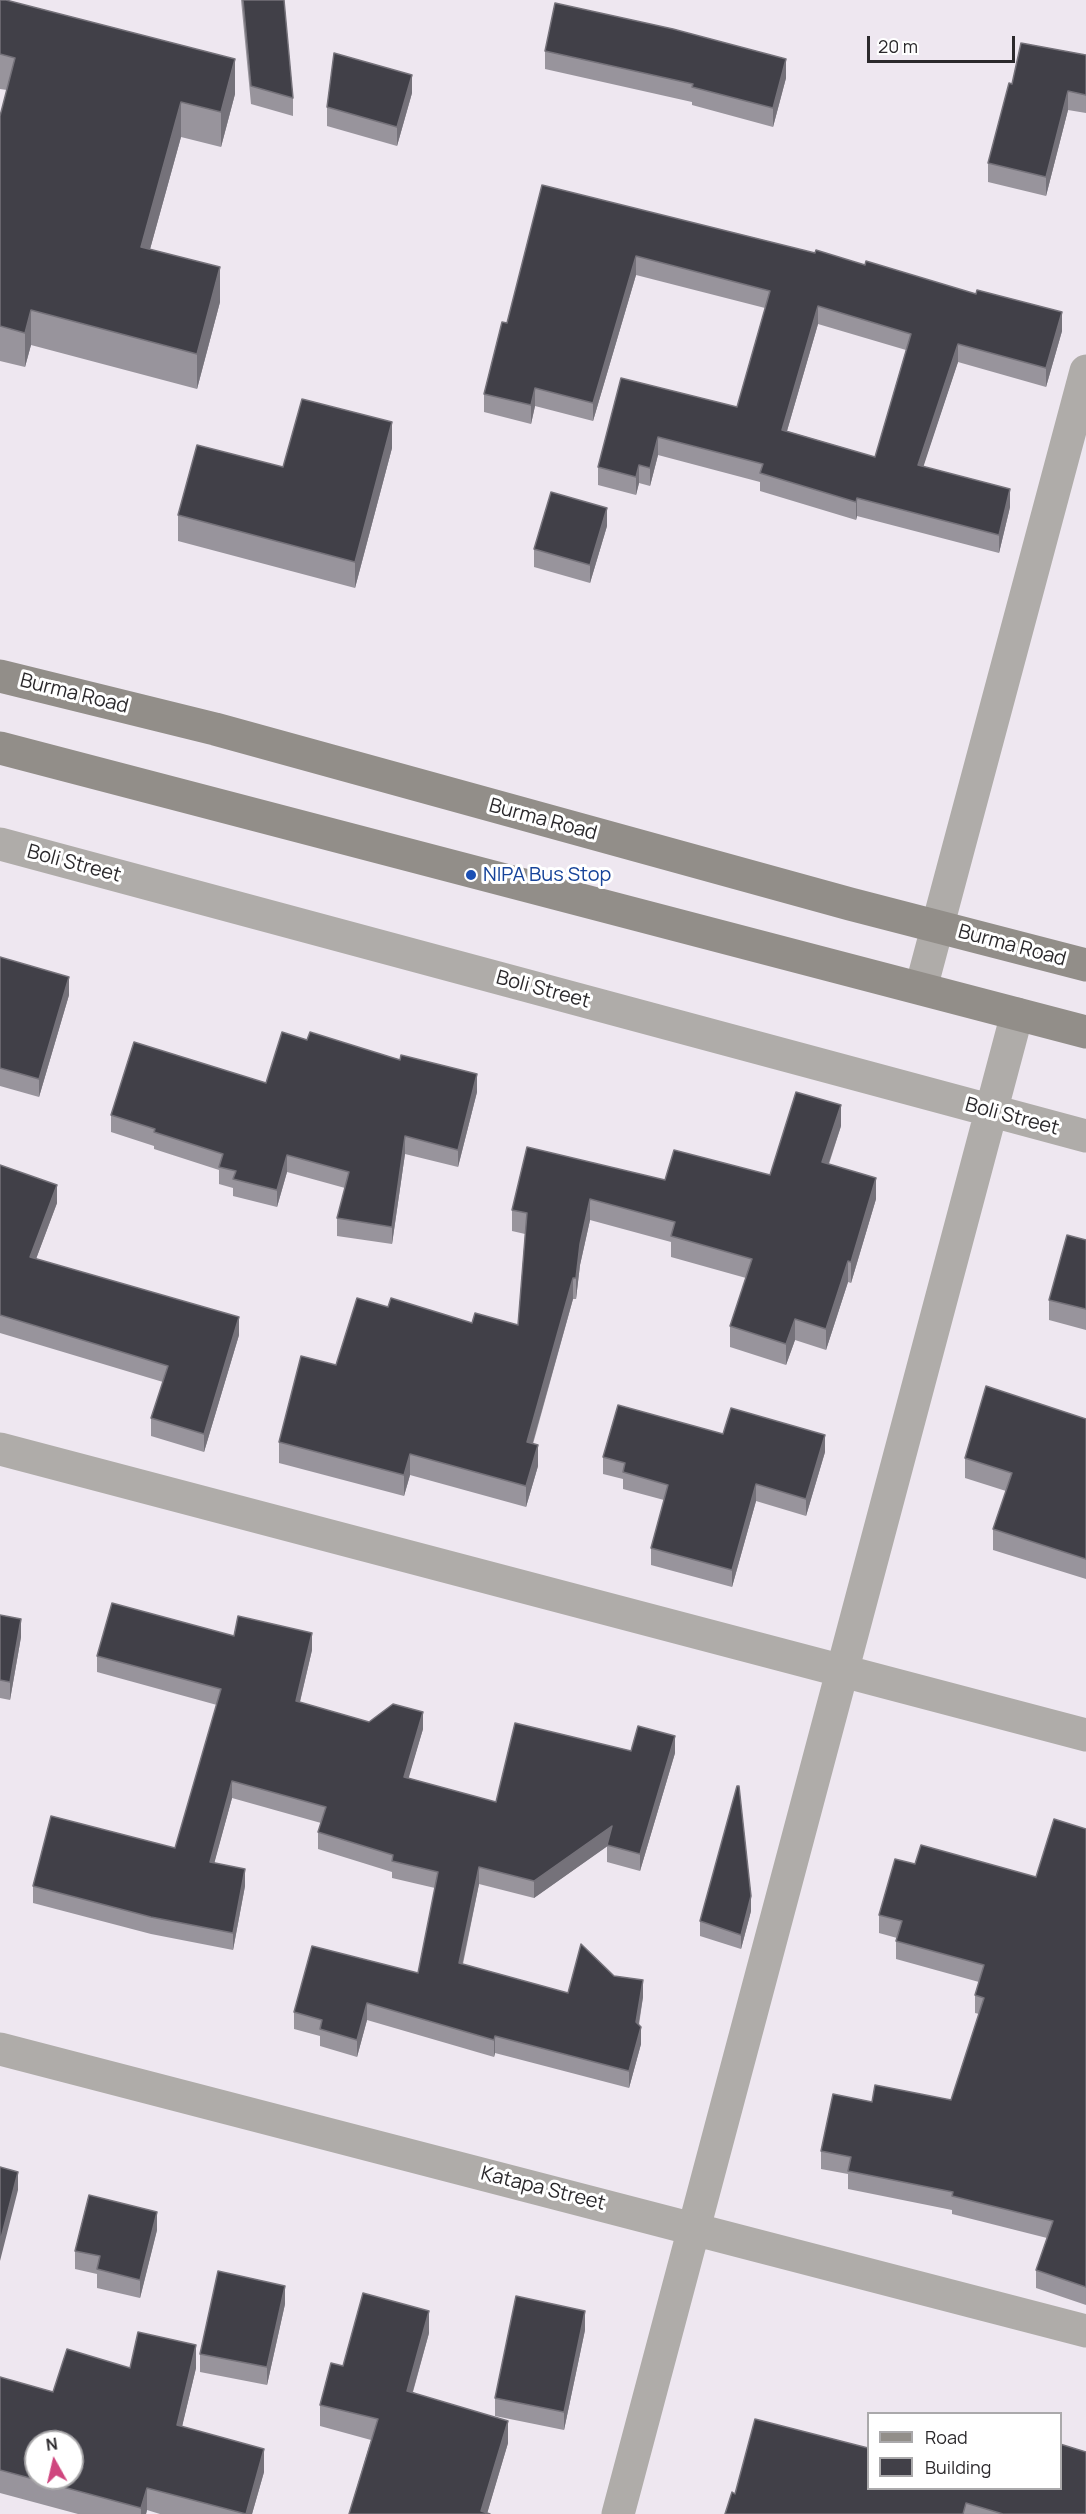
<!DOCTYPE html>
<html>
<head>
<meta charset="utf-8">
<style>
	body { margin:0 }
	#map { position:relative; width:1086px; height:2514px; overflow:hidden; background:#eee7f0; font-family:Manrope,sans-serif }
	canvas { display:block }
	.legend { position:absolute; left:867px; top:2412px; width:195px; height:78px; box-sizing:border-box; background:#fff; border:2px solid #aaa9ab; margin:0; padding:8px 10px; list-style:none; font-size:18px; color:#2b292c }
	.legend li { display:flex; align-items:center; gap:12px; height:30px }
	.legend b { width:30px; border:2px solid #aaa9ab }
	.north { position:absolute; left:24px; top:2430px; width:60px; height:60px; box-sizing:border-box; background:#fff; border:2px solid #aaa9ab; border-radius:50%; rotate:352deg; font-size:16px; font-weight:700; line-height:24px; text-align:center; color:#2b292c }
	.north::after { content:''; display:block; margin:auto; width:21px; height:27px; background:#cf467e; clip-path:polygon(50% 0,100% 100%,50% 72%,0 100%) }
	.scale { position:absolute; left:867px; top:36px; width:148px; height:27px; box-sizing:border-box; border:3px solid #2b292c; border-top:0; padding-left:8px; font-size:18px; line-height:21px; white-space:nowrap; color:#2b292c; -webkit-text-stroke:4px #fff; paint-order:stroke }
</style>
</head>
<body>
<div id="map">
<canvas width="1086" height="2514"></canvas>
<ul class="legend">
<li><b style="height:8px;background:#928e89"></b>Road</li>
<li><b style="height:16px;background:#414048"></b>Building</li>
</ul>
<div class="north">N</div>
<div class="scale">20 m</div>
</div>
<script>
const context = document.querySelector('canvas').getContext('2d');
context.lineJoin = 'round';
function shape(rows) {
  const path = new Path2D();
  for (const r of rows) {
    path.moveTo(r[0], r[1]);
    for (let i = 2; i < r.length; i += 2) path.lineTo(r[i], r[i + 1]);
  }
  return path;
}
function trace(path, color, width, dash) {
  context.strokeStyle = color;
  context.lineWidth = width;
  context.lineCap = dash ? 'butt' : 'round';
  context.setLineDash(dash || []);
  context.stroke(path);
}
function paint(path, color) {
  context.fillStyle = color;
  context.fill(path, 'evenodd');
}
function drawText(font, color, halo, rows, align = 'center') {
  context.font = font + ' Manrope,sans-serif';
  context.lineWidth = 6;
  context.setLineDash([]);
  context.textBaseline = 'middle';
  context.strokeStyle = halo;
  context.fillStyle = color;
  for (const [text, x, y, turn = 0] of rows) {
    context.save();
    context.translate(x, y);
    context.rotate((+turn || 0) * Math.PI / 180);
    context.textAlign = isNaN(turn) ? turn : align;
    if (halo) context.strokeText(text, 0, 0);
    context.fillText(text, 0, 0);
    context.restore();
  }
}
const street = shape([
	[0,844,1086,1136],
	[921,988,1086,371],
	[0,1449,1086,1735],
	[0,2049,1086,2331],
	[618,2514,1017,1014]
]);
const secondary = shape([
	[0,676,215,729,850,904,1086,965],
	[0,748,1086,1032]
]);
const wall = shape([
	[0,0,235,94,221,147,181,137,150,249,220,302,197,389,31,345,25,367,0,361,0,116,7,90,0,89],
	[241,0,284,0,293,98,293,116,251,104],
	[545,51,786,78,773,127,692,105,692,102,545,69],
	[1086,55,1086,113,1068,110,1046,196,988,182,988,163,1012,84],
	[412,93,397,146,327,126,327,107],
	[542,185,1062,331,1046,387,958,362,923,466,1010,507,999,553,857,516,856,520,760,491,760,482,658,455,650,486,639,483,636,495,598,485,598,467,621,378,737,407,765,308,636,275,593,421,535,406,531,424,484,412,484,394,507,323],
	[818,324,906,350,875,457,787,431],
	[392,448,355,588,178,541,178,515,283,467],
	[607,526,590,583,534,567,534,549],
	[0,957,69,995,39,1097,0,1086],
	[307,1040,477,1092,458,1167,405,1154,392,1244,337,1236,337,1218,345,1188,287,1172,277,1207,233,1196,233,1188,219,1184,219,1170,154,1149,154,1146,111,1132,111,1115,266,1083],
	[841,1126,829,1164,876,1199,851,1283,848,1282,826,1350,795,1340,786,1365,730,1347,730,1326,746,1278,671,1257,671,1242,590,1220,580,1265,576,1299,573,1299,533,1444,538,1466,526,1507,410,1475,404,1496,279,1463,279,1442,336,1365,388,1307,472,1323,518,1325,525,1234,512,1231,512,1210,665,1180,770,1175],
	[0,1165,57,1203,36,1259,239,1335,204,1452,151,1436,151,1418,163,1382,0,1333],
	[1086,1240,1086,1330,1049,1320,1049,1300],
	[1086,1419,1086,1579,993,1550,993,1529,1006,1491,965,1478,965,1458],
	[723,1434,825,1452,806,1516,756,1501,732,1587,651,1565,651,1548,664,1500,623,1489,623,1479,603,1474,603,1457],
	[0,1615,21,1637,10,1700,0,1698],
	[234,1636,312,1650,300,1702,369,1722,423,1729,408,1778,496,1802,631,1751,675,1753,640,1871,607,1862,607,1846,534,1898,479,1884,463,1964,568,1993,614,1976,643,1997,639,2025,641,2044,629,2088,495,2053,494,2057,367,2020,357,2057,320,2046,320,2036,294,2029,294,2012,418,1973,435,1888,392,1878,392,1872,318,1849,318,1832,321,1823,232,1798,214,1863,245,1886,233,1950,151,1934,33,1903,33,1886,175,1848,217,1705,97,1672,97,1656],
	[1086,1829,1086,2305,1036,2288,1036,2270,1047,2238,952,2214,952,2210,848,2189,848,2174,821,2169,821,2151,872,2102,951,2100,979,2014,975,2013,975,1995,979,1982,896,1959,896,1941,897,1938,879,1933,879,1915,915,1864,1036,1877],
	[751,1911,741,1949,700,1936,700,1921],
	[157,2230,140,2298,97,2288,97,2274,75,2269,75,2251],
	[285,2304,267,2385,200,2372,200,2354],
	[585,2330,564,2430,495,2416,495,2398],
	[429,2333,413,2392,508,2443,487,2513,349,2514,371,2440,320,2426,320,2405,343,2366],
	[130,2368,196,2368,182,2426,264,2472,252,2514,160,2514,147,2510,146,2514,78,2514,0,2493,0,2377,53,2392],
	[868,2488,1060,2488,1086,2514,725,2514,735,2494]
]);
const shadedWall = shape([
	[235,59,235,94,221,147,221,112],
	[786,59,786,78,773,127,773,108],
	[412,75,412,93,397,146,397,127],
	[1068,91,1068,110,1046,196,1046,177],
	[181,102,181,137,141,282,141,247],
	[636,256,636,275,593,421,593,403],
	[220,267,220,302,197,389,197,354],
	[818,306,818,324,782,448,782,430],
	[31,310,31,345,25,367,25,333],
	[1062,312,1062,331,1046,387,1046,368],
	[958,344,958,362,918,483,918,465],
	[535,388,535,406,531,424,531,405],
	[392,422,392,448,355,588,355,562],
	[658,437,658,455,650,486,650,468],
	[639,465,639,483,636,495,636,477],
	[1010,489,1010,507,999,553,999,535],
	[857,498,857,516,856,520,856,502],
	[607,508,607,526,590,583,590,565],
	[69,977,69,995,39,1097,39,1079],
	[477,1074,477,1092,458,1167,458,1150],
	[841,1105,841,1126,822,1183,822,1162],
	[405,1136,405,1154,392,1244,392,1227],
	[287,1155,287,1172,277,1207,277,1190],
	[876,1178,876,1199,851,1283,851,1262],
	[57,1185,57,1203,30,1275,30,1257],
	[590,1199,590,1220,580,1265,576,1299,576,1278,580,1244],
	[848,1261,848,1282,826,1350,826,1329],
	[573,1278,573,1299,527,1463,527,1442],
	[239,1317,239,1335,204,1452,204,1434],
	[795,1319,795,1340,786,1365,786,1344],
	[825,1435,825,1452,806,1516,806,1499],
	[538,1445,538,1466,526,1507,526,1486],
	[410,1454,410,1475,404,1496,404,1475],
	[756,1484,756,1501,732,1587,732,1570],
	[21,1619,21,1637,10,1700,10,1682],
	[312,1633,312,1650,296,1718,296,1701],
	[423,1712,423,1729,404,1794,404,1777],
	[675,1736,675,1753,640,1871,640,1854],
	[232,1781,232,1798,210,1879,210,1862],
	[612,1826,612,1843,534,1898,534,1881],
	[479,1867,479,1884,459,1980,459,1963],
	[245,1869,245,1886,233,1950,233,1933],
	[751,1896,751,1911,741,1949,741,1935],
	[643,1980,643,1997,636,2039,636,2022],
	[367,2003,367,2020,357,2057,357,2040],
	[641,2027,641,2044,629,2088,629,2071],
	[495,2036,495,2053,494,2057,494,2040],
	[18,2172,18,2190,0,2261,0,2242],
	[157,2212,157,2230,140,2298,140,2280],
	[285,2286,285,2304,267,2385,267,2367],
	[429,2311,429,2333,407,2412,407,2391],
	[585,2311,585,2330,564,2430,564,2412],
	[196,2345,196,2368,177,2448,177,2425],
	[508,2421,508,2443,487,2514,481,2511],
	[264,2449,264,2472,252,2514,246,2514],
	[147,2488,147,2510,146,2514,141,2514,141,2508]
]);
const building = shape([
	[0,0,6,0,235,59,221,112,181,102,141,247,220,267,197,354,31,310,25,333,0,326,0,116,15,58,0,54,0,0],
	[243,0,284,0,293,98,251,86,243,0],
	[555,3,673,29,786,59,773,108,692,87,693,84,545,51,555,3],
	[1021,43,1086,55,1086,95,1068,91,1046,177,988,163,1009,83,1012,84,1021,43],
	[334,53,412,75,397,127,327,107,334,53],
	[542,185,815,253,816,250,865,265,866,261,976,294,977,290,1062,312,1046,368,958,344,918,465,1010,489,999,535,857,498,856,502,760,473,763,464,658,437,650,468,639,465,636,477,598,467,621,378,737,407,770,291,636,256,593,403,535,388,531,405,484,394,502,322,507,323,542,185],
	[818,306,911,334,875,457,782,430,818,306],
	[302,399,392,422,355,562,178,515,197,445,283,467,302,399],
	[551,492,607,508,590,565,534,549,551,492],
	[0,957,69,977,39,1079,0,1068,0,957],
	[282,1032,307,1040,310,1032,400,1060,401,1055,477,1074,458,1150,405,1136,392,1227,337,1218,349,1172,287,1155,277,1190,233,1179,236,1171,219,1167,223,1154,154,1132,155,1129,111,1115,134,1042,266,1083,282,1032],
	[796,1092,841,1105,822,1162,876,1178,851,1262,848,1261,826,1329,795,1319,786,1344,730,1326,752,1259,671,1236,675,1222,590,1199,580,1244,576,1278,573,1278,527,1442,538,1445,526,1486,410,1454,404,1475,279,1442,301,1356,336,1365,357,1298,388,1307,391,1298,472,1323,475,1313,518,1325,527,1213,512,1210,527,1147,665,1180,674,1150,770,1175,796,1092],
	[0,1165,57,1185,30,1257,239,1317,204,1434,151,1418,168,1366,0,1315,0,1165],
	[1067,1235,1086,1240,1086,1309,1049,1300,1067,1235],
	[986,1386,1086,1419,1086,1559,993,1529,1012,1473,965,1458,986,1386],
	[618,1405,723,1434,731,1408,825,1435,806,1499,756,1484,732,1570,651,1548,668,1485,623,1472,625,1463,603,1457,618,1405],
	[112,1603,234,1636,238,1616,312,1633,296,1701,369,1722,393,1704,423,1712,404,1777,496,1802,515,1723,631,1751,638,1726,675,1736,640,1854,607,1845,612,1826,534,1881,479,1867,459,1963,568,1993,581,1944,614,1976,643,1980,636,2022,641,2027,629,2071,495,2036,494,2040,367,2003,357,2040,320,2029,322,2020,294,2012,312,1946,418,1973,438,1872,392,1861,393,1855,318,1832,326,1807,232,1781,210,1862,245,1869,233,1933,151,1917,33,1886,51,1816,175,1848,221,1689,97,1656,112,1603],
	[0,1615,21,1619,10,1682,0,1680,0,1615],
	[737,1786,739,1786,751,1896,741,1935,700,1921,737,1786],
	[1054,1819,1086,1829,1086,2287,1036,2270,1053,2221,952,2196,953,2192,848,2171,851,2157,821,2151,833,2094,872,2102,875,2085,951,2100,984,1998,975,1995,984,1965,896,1941,902,1921,879,1915,895,1859,915,1864,921,1845,1036,1877,1054,1819],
	[0,2167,18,2172,0,2242,0,2167],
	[89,2195,157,2212,140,2280,97,2269,100,2256,75,2251,89,2195],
	[218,2271,285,2286,267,2367,200,2354,218,2271],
	[363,2293,429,2311,407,2391,508,2421,481,2511,490,2514,349,2514,378,2419,320,2405,331,2363,343,2366,363,2293],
	[516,2296,585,2311,564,2412,495,2398,516,2296],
	[138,2332,196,2345,177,2425,264,2449,246,2514,147,2488,141,2508,0,2470,0,2377,53,2392,67,2349,130,2368,138,2332],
	[36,2442,72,2442,72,2478,36,2478,36,2442],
	[755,2419,868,2448,868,2488,1060,2488,1060,2444,1086,2452,1086,2514,1003,2514,966,2503,963,2514,725,2514,732,2492,735,2494,755,2419]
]);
const markers = [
	[471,875,6,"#1a4fb4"]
];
const streetNames = [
	["Burma Road",74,694,14],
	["Burma Road",543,820,15],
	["Boli Street",74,864,15],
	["Burma Road",1012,946,15],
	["Boli Street",543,990,15],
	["Boli Street",1012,1117,15],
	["Katapa Street",543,2189,14]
];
const transitNames = [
	["NIPA Bus Stop",483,875]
];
trace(street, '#afaca9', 33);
trace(secondary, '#928e89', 33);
paint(wall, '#98949c');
paint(shadedWall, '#75727a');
paint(building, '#414048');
trace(building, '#75727a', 1.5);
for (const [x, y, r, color] of markers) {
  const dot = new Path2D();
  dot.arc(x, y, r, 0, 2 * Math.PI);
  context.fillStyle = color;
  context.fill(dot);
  trace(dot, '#fff', 2);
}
drawText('20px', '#2b292c', '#fff', streetNames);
drawText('20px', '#164399', '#fff', transitNames, 'left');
</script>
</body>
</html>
